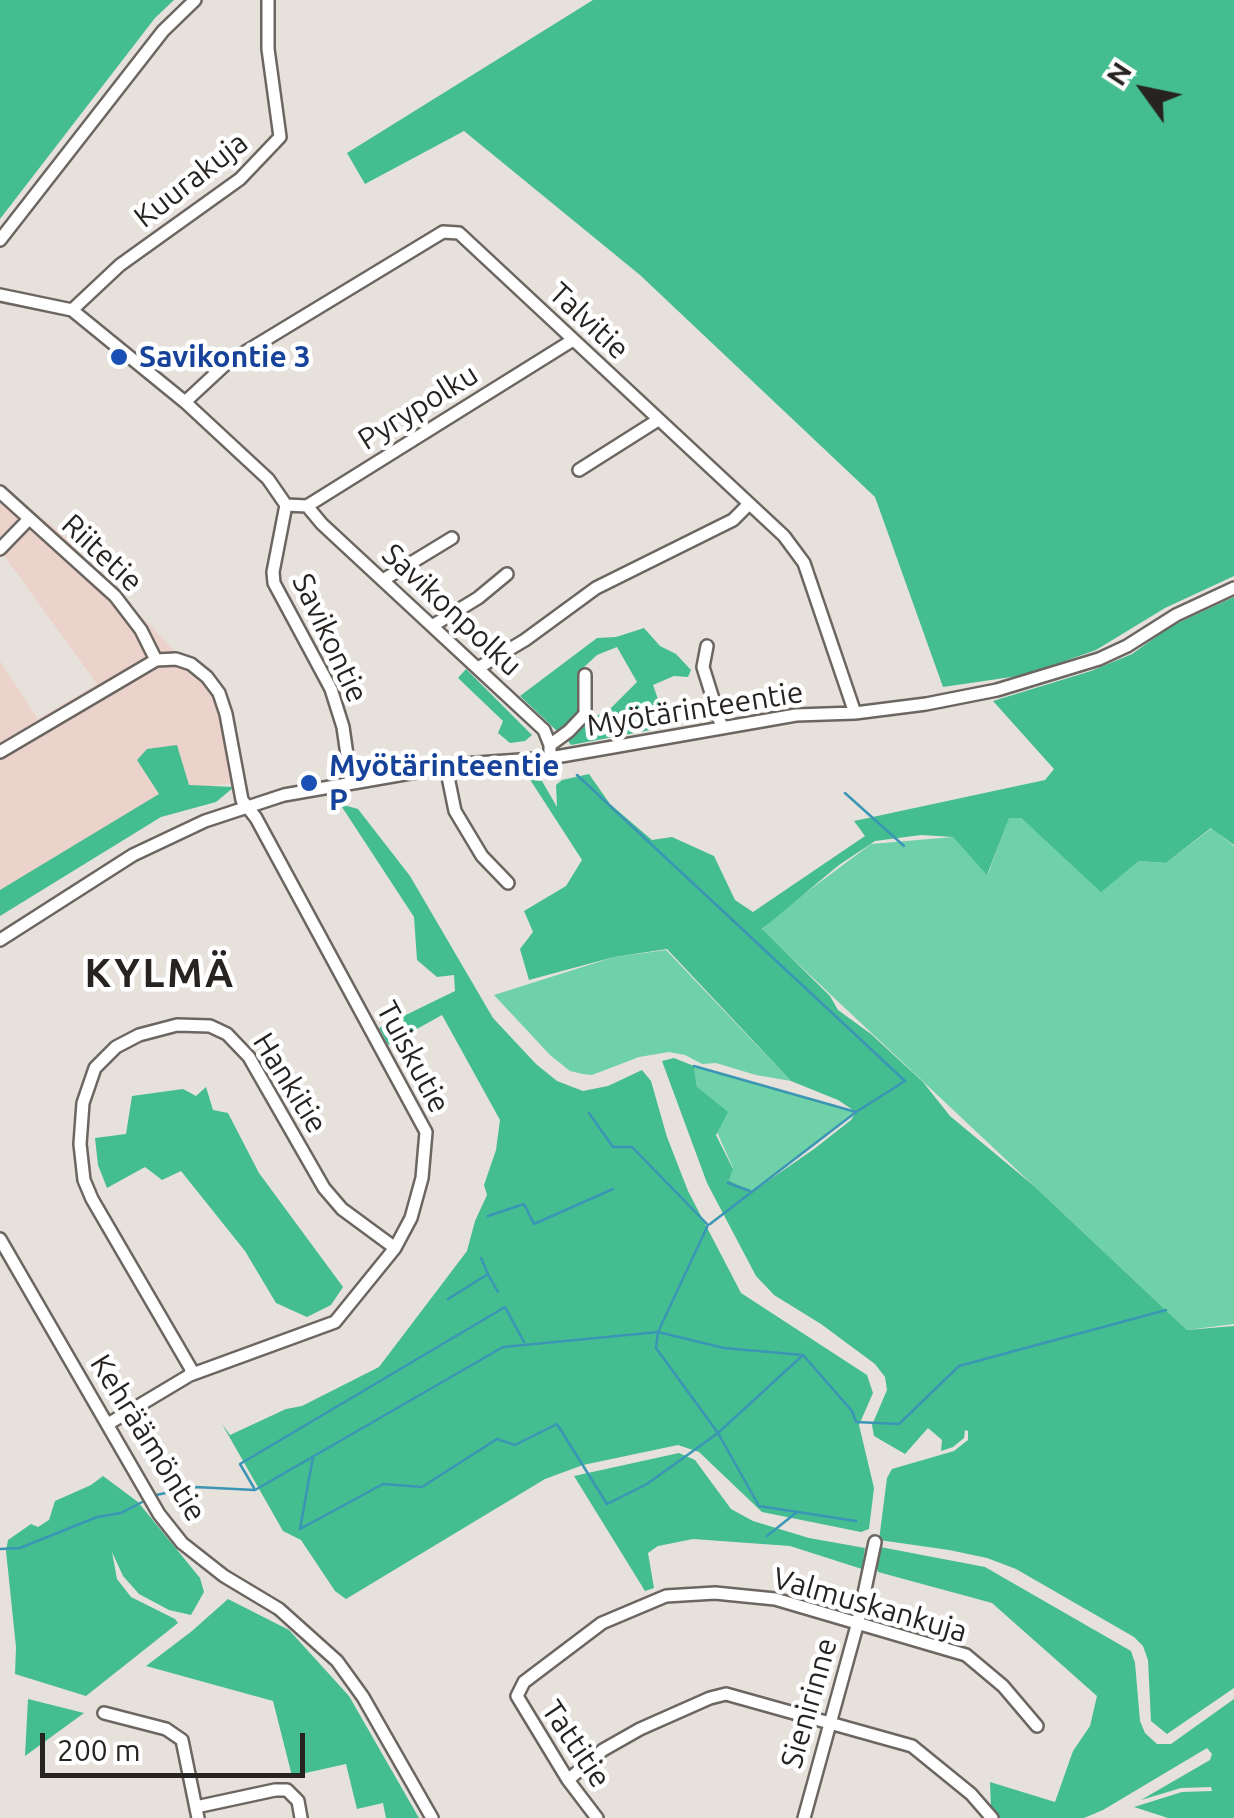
<!DOCTYPE html>
<html>
<head>
<meta charset="utf-8">
<style>
	body { margin:0 }
	#map { position:relative; width:1234px; height:1818px; overflow:hidden; background:#e7e1db; font-family:Ubuntu,sans-serif }
	canvas { display:block }
	.north { position:absolute; left:1094px; top:40px; width:100px; height:100px; -webkit-text-stroke:8px #fff; paint-order:stroke; rotate:303deg; font-size:28px; font-weight:700; line-height:40px; text-align:center; color:#262321 }
	.north::after { content:''; display:block; margin:auto; width:35px; height:45px; background:#262321; clip-path:polygon(50% 0,100% 100%,50% 72%,0 100%) }
	.scale { position:absolute; left:40px; top:1733px; width:265px; height:45px; box-sizing:border-box; border:5px solid #262321; border-top:0; padding-left:12px; font-size:30px; line-height:35px; white-space:nowrap; color:#262321; -webkit-text-stroke:8px #fff; paint-order:stroke }
</style>
</head>
<body>
<div id="map">
<canvas width="1234" height="1818"></canvas>
<div class="north">N</div>
<div class="scale">200 m</div>
</div>
<script>
const context = document.querySelector('canvas').getContext('2d');
context.lineJoin = 'round';
function paint(path, color) {
  context.fillStyle = color;
  context.fill(path, 'evenodd');
}
function shape(rows) {
  const path = new Path2D();
  for (const r of rows) {
    path.moveTo(r[0], r[1]);
    for (let i = 2; i < r.length; i += 2) path.lineTo(r[i], r[i + 1]);
  }
  return path;
}
function trace(path, color, width, dash) {
  context.strokeStyle = color;
  context.lineWidth = width;
  context.lineCap = dash ? 'butt' : 'round';
  context.setLineDash(dash || []);
  context.stroke(path);
}
function drawText(font, color, halo, rows, align = 'center') {
  context.font = font + ' Ubuntu,sans-serif';
  context.lineWidth = 9;
  context.setLineDash([]);
  context.textBaseline = 'middle';
  context.strokeStyle = halo;
  context.fillStyle = color;
  for (const [text, x, y, turn = 0] of rows) {
    context.save();
    context.translate(x, y);
    context.rotate((+turn || 0) * Math.PI / 180);
    context.textAlign = isNaN(turn) ? turn : align;
    if (halo) context.strokeText(text, 0, 0);
    context.fillText(text, 0, 0);
    context.restore();
  }
}
const industrial = shape([
	[0,486,58,530,230,708,244,781,168,792,0,900,0,661,38,719,97,684,3,554,0,556]
]);
const green = shape([
	[1009,817,1021,818,1101,891,1139,861,1166,863,1212,828,1234,846,1234,1324,1187,1330,762,930,776,915,871,844,953,837,988,874],
	[666,950,791,1081,756,1075,716,1063,702,1064,685,1055,669,1052,639,1057,592,1075,583,1074,570,1071,550,1055,494,995,614,957],
	[694,1066,854,1112,752,1192,729,1180,733,1168,697,1087]
]);
const forest = shape([
	[0,0,174,0,155,18,0,219],
	[593,0,1234,0,1234,576,1165,608,1096,650,1025,675,943,687,875,497,640,275,464,131,365,184,347,153],
	[1234,597,1234,845,1211,828,1166,863,1139,861,1101,892,1021,818,1009,818,987,875,953,837,921,835,875,841,839,865,762,929,830,996,838,1010,871,1034,923,1082,950,1116,1034,1186,1187,1330,1234,1326,1234,1688,1167,1734,1151,1721,1148,1660,1143,1646,1134,1637,1016,1569,987,1558,949,1550,879,1540,887,1478,892,1469,954,1451,968,1440,968,1431,965,1430,964,1438,953,1447,941,1451,942,1440,928,1428,905,1454,874,1436,872,1425,887,1390,885,1377,875,1364,821,1324,774,1295,756,1276,707,1183,662,1061,674,1058,694,1066,697,1087,728,1112,716,1135,733,1169,729,1180,752,1192,814,1149,851,1120,856,1112,838,1100,791,1081,667,949,614,957,529,980,520,949,533,932,524,911,566,886,582,860,529,778,542,781,557,807,556,785,562,780,589,774,610,804,652,840,672,837,714,856,735,900,753,912,865,836,854,821,1045,780,1054,769,993,701,1091,671,1132,654,1171,626],
	[644,628,660,646,676,654,691,670,688,677,674,676,653,685,660,705,661,728,571,745,566,738,587,718,606,713,637,682,617,647,597,655,581,670,579,712,568,725,557,731,520,696,597,638,616,637],
	[466,669,532,735,525,741,510,743,498,733,503,721,458,678],
	[177,745,189,785,234,787,216,802,161,817,0,916,0,890,159,794,137,760,147,749],
	[340,804,358,809,410,876,493,1018,536,1064,557,1081,583,1091,608,1086,642,1070,651,1081,667,1137,688,1191,741,1293,867,1375,873,1393,859,1425,874,1488,869,1529,861,1532,762,1512,699,1452,678,1445,583,1465,545,1479,346,1599,335,1591,301,1540,283,1531,222,1424,230,1435,286,1409,302,1406,379,1367,467,1251,475,1221,487,1195,484,1185,496,1150,500,1120,442,1015,388,1045,379,1028,455,991,454,975,437,977,417,960,414,917],
	[206,1087,213,1110,228,1113,259,1173,343,1287,331,1305,307,1317,276,1303,245,1251,181,1171,162,1180,145,1167,107,1188,98,1165,95,1138,126,1134,132,1096,183,1089,196,1096],
	[679,1453,695,1460,731,1509,753,1521,809,1538,865,1548,862,1569,790,1546,693,1539,658,1546,648,1553,654,1588,645,1591,574,1476],
	[103,1476,138,1502,200,1578,204,1592,191,1615,169,1610,139,1594,123,1576,112,1552,117,1579,131,1597,175,1619,178,1623,86,1696,15,1674,16,1647,6,1551,8,1540,31,1524,38,1527,49,1520,55,1501,91,1485],
	[875,1546,985,1567,1131,1651,1135,1663,1140,1721,1145,1733,1157,1744,1171,1744,1234,1699,1234,1818,1168,1818,1134,1807,1182,1792,1212,1791,1211,1787,1181,1788,1141,1800,1210,1760,1212,1754,1207,1748,1103,1810,1084,1818,999,1818,991,1808,990,1782,1055,1802,1073,1751,1090,1726,1097,1696,992,1603,878,1572,874,1559],
	[228,1599,289,1630,349,1696,419,1818,386,1818,383,1803,357,1809,346,1764,292,1776,273,1701,146,1666,192,1631],
	[28,1699,84,1713,25,1756]
]);
const stream = shape([
	[577,775,905,1081,856,1112],
	[845,793,904,846],
	[694,1066,856,1112,710,1224],
	[589,1113,613,1147,632,1147,708,1225,658,1332,656,1348,718,1433,759,1506,856,1521],
	[728,1183,750,1191],
	[488,1216,524,1204,534,1224,613,1189],
	[489,1276,498,1292],
	[448,1299,488,1274,481,1258],
	[313,1457,300,1529,383,1484,422,1487,497,1439,515,1445,557,1424,607,1504,647,1484,718,1433,803,1355],
	[254,1488,240,1464,505,1307,524,1342],
	[156,1495,195,1487,255,1490,503,1347,658,1332,724,1348,803,1355,852,1411,856,1422,899,1424,959,1366,1166,1310],
	[767,1536,797,1512],
	[0,1549,20,1548,97,1517,121,1513,144,1501]
]);
const minor = shape([
	[0,240,163,31,195,0],
	[0,295,72,310,185,402,268,479,286,505,273,572,274,583,331,689,343,727,351,783],
	[72,310,120,265,240,179,280,137,268,49,268,0],
	[185,402,227,363,443,232,459,233,784,536,804,563,855,713],
	[579,470,658,420],
	[0,492,115,596,141,630,156,660],
	[286,505,307,506,573,340],
	[307,506,322,524,544,730,550,745,550,758],
	[0,549,29,519],
	[383,580,452,538],
	[432,626,478,598,507,574],
	[707,646,703,667,722,728],
	[478,668,525,640,596,588,733,520,748,505],
	[550,745,569,731,585,714,585,675],
	[0,752,156,660,176,659,191,664,207,677,219,693,226,714,242,800,256,818,426,1132,422,1178,411,1218,395,1248,335,1322,190,1375,108,1424],
	[446,767,455,811,482,856,508,883],
	[0,940,133,855,205,821,284,795,462,764,550,758,796,715,855,713,926,704,997,690,1099,659,1127,646,1176,615,1234,588],
	[0,1239,159,1514,182,1543,224,1576,279,1609,337,1661,363,1697,432,1818],
	[190,1375,191,1369,92,1199,84,1180,80,1144,83,1103,95,1068,116,1047,139,1035,177,1025,210,1026,227,1034,249,1057,324,1188,342,1209,395,1248],
	[104,1713,166,1729,182,1740,198,1818],
	[568,1780,603,1750,640,1729,710,1698,726,1694,912,1746,971,1794,992,1818],
	[196,1807,275,1790,287,1790,298,1801,301,1818],
	[597,1818,568,1780,517,1696,524,1682,602,1623,666,1596,715,1593,775,1599,966,1655,1003,1686,1037,1726],
	[804,1818,858,1622,875,1542]
]);
const markers = [
	[119,357,10,"#1a4fb4"],
	[309,783,10,"#1a4fb4"]
];
const streetNames = [
	["Kuurakuja",191,180,-38],
	["Talvitie",589,321,43],
	["Pyrypolku",418,407,-32],
	["Riitetie",102,553,43],
	["Savikonpolku",452,610,43],
	["Savikontie",330,638,65],
	["Myötärinteentie",695,709,-9],
	["Tuiskutie",413,1057,62],
	["Hankitie",290,1083,58],
	["Kehräämöntie",148,1438,58],
	["Valmuskankuja",870,1605,16],
	["Sienirinne",809,1703,-74],
	["Tattitie",576,1744,56]
];
const transitNames = [
	["Savikontie 3",139,357],
	["Myötärinteentie",329,766],
	["P",329,800]
];
const districtNames = [
	["KYLMÄ",160,974]
];
paint(industrial, '#ebd2cb');
paint(green, '#6ed1a8');
paint(forest, '#44bd90');
trace(stream, '#3a96b4', 2.5);
trace(minor, '#6c6661', 16);
trace(minor, '#fff', 11);
for (const [x, y, r, color] of markers) {
  const dot = new Path2D();
  dot.arc(x, y, r, 0, 2 * Math.PI);
  context.fillStyle = color;
  context.fill(dot);
  trace(dot, '#fff', 4);
}
drawText('30px', '#262321', '#fff', streetNames);
drawText('bold 30px', '#164399', '#fff', transitNames, 'left');
context.letterSpacing = '2.5px';
drawText('bold 40px', '#262321', '#fff', districtNames);
context.letterSpacing = '0px';
</script>
</body>
</html>
